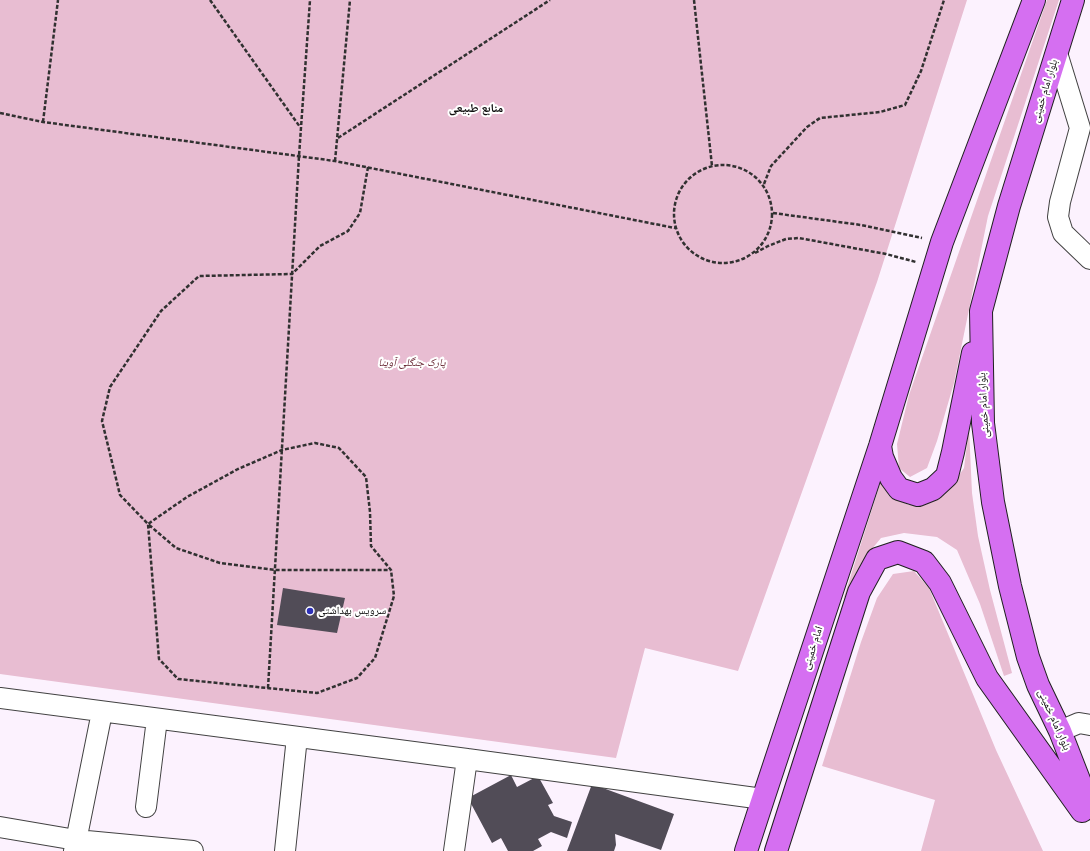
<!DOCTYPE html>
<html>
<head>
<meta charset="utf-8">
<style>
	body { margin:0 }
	canvas { display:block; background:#fcf2fe }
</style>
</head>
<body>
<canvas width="1090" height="851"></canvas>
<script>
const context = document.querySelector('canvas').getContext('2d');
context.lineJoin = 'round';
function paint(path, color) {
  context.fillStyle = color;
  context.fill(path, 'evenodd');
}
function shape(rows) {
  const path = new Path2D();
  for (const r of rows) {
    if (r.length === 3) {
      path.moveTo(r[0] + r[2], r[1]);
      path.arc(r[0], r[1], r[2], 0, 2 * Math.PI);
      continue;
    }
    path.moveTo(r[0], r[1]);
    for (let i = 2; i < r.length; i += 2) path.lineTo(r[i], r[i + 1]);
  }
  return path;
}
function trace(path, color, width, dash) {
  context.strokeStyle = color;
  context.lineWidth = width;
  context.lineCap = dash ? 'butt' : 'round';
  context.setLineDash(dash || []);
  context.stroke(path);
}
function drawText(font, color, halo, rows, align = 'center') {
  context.font = font + ' "Times New Roman","Noto Naskh Arabic",serif';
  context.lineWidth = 4;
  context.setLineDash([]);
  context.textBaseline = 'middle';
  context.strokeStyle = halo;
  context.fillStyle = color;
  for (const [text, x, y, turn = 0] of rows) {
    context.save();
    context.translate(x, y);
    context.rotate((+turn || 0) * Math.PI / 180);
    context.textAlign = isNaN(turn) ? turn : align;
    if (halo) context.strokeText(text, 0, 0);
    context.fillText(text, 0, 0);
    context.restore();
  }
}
const green = shape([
	[0,0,967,0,877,282,738,671,645,648,616,758,0,674],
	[1047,0,1059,0,988,216,954,383,937,441,927,468,910,477,899,468,897,444,909,395],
	[969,428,972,493,978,536,990,590,1012,673,1004,676,980,604,957,550,937,537,904,533,881,538,867,555,843,600,881,481,889,496,909,505,934,501,953,484,964,468],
	[914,571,929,588,996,750,1043,851,921,851,935,800,822,766,861,642,877,598,893,574]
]);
const building = shape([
	[283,588,345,598,337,633,277,625],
	[511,775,517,787,538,776,553,803,548,805,554,816,572,822,567,838,551,832,538,839,542,846,533,851,508,851,501,838,492,843,468,798],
	[592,784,674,814,661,850,615,834,616,845,614,851,567,851]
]);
const path = shape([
	[210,0,300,127],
	[694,0,712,166],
	[0,113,43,122,335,161,675,228],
	[43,122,58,0],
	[338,138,550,0],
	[335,161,350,0],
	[723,214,49],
	[368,167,360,213,348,231,320,246,292,274,199,276,161,311,110,387,102,421,120,495,148,524,159,659,178,679,317,693,357,678,375,658,394,596,391,570,371,546,370,512,366,477,339,448,315,443,282,450,238,469,187,497,148,524,176,548,220,563,275,570,391,570],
	[764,184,771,166,807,127,820,118,880,112,905,105,921,71,944,0],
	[773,213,861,225,922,238],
	[755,253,768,246,786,239,799,238,886,254,916,262],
	[268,688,299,156,310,0]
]);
const minor = shape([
	[1057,53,1080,128,1060,202,1058,217,1063,233,1090,259],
	[0,698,467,759,763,799],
	[1060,731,1079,723,1090,725],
	[146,807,157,719],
	[0,827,76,840,193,851],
	[74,851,102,712],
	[285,851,297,737],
	[454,851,467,759]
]);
const major = shape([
	[1073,0,1009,206,981,311,983,423,993,502,1010,586,1028,657,1038,685,1060,731,1090,808],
	[880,446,882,457,891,478,899,489,918,495,933,489,947,476,953,452,973,353],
	[746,851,763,799,880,446,942,242,1034,0],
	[776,851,859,592,877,559,898,552,924,562,940,583,987,678,1082,811]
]);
const markers = [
	[310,611,4,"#2e31b8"]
];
const streetNames = [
	["بلوار امام خمینی",1045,91,-73],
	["بلوار امام خمینی",984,405,-93],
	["امام خمینی",813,648,-72],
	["بلوار امام خمینی",1054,720,66]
];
const parkNames = [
	["پارک جنگلی آوینا",412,363]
];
const poiNames = [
	["سرویس بهداشتی",318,611]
];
const neighbourhoodNames = [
	["منابع طبیعی",476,109]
];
paint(green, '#e8bdd2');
paint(building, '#514c57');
trace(minor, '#424242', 22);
trace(major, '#202020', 24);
trace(path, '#313131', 2.5, [4, 2]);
trace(minor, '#fff', 20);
trace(major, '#d56ff1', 22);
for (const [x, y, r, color] of markers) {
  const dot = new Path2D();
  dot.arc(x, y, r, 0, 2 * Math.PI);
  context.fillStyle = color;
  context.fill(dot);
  trace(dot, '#fff', 1.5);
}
drawText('11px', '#0f0f0f', '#fff', streetNames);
drawText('italic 11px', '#64222e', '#fff', parkNames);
drawText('11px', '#0f0f0f', '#fff', poiNames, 'left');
drawText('bold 12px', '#0f0f0f', '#fff', neighbourhoodNames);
</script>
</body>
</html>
